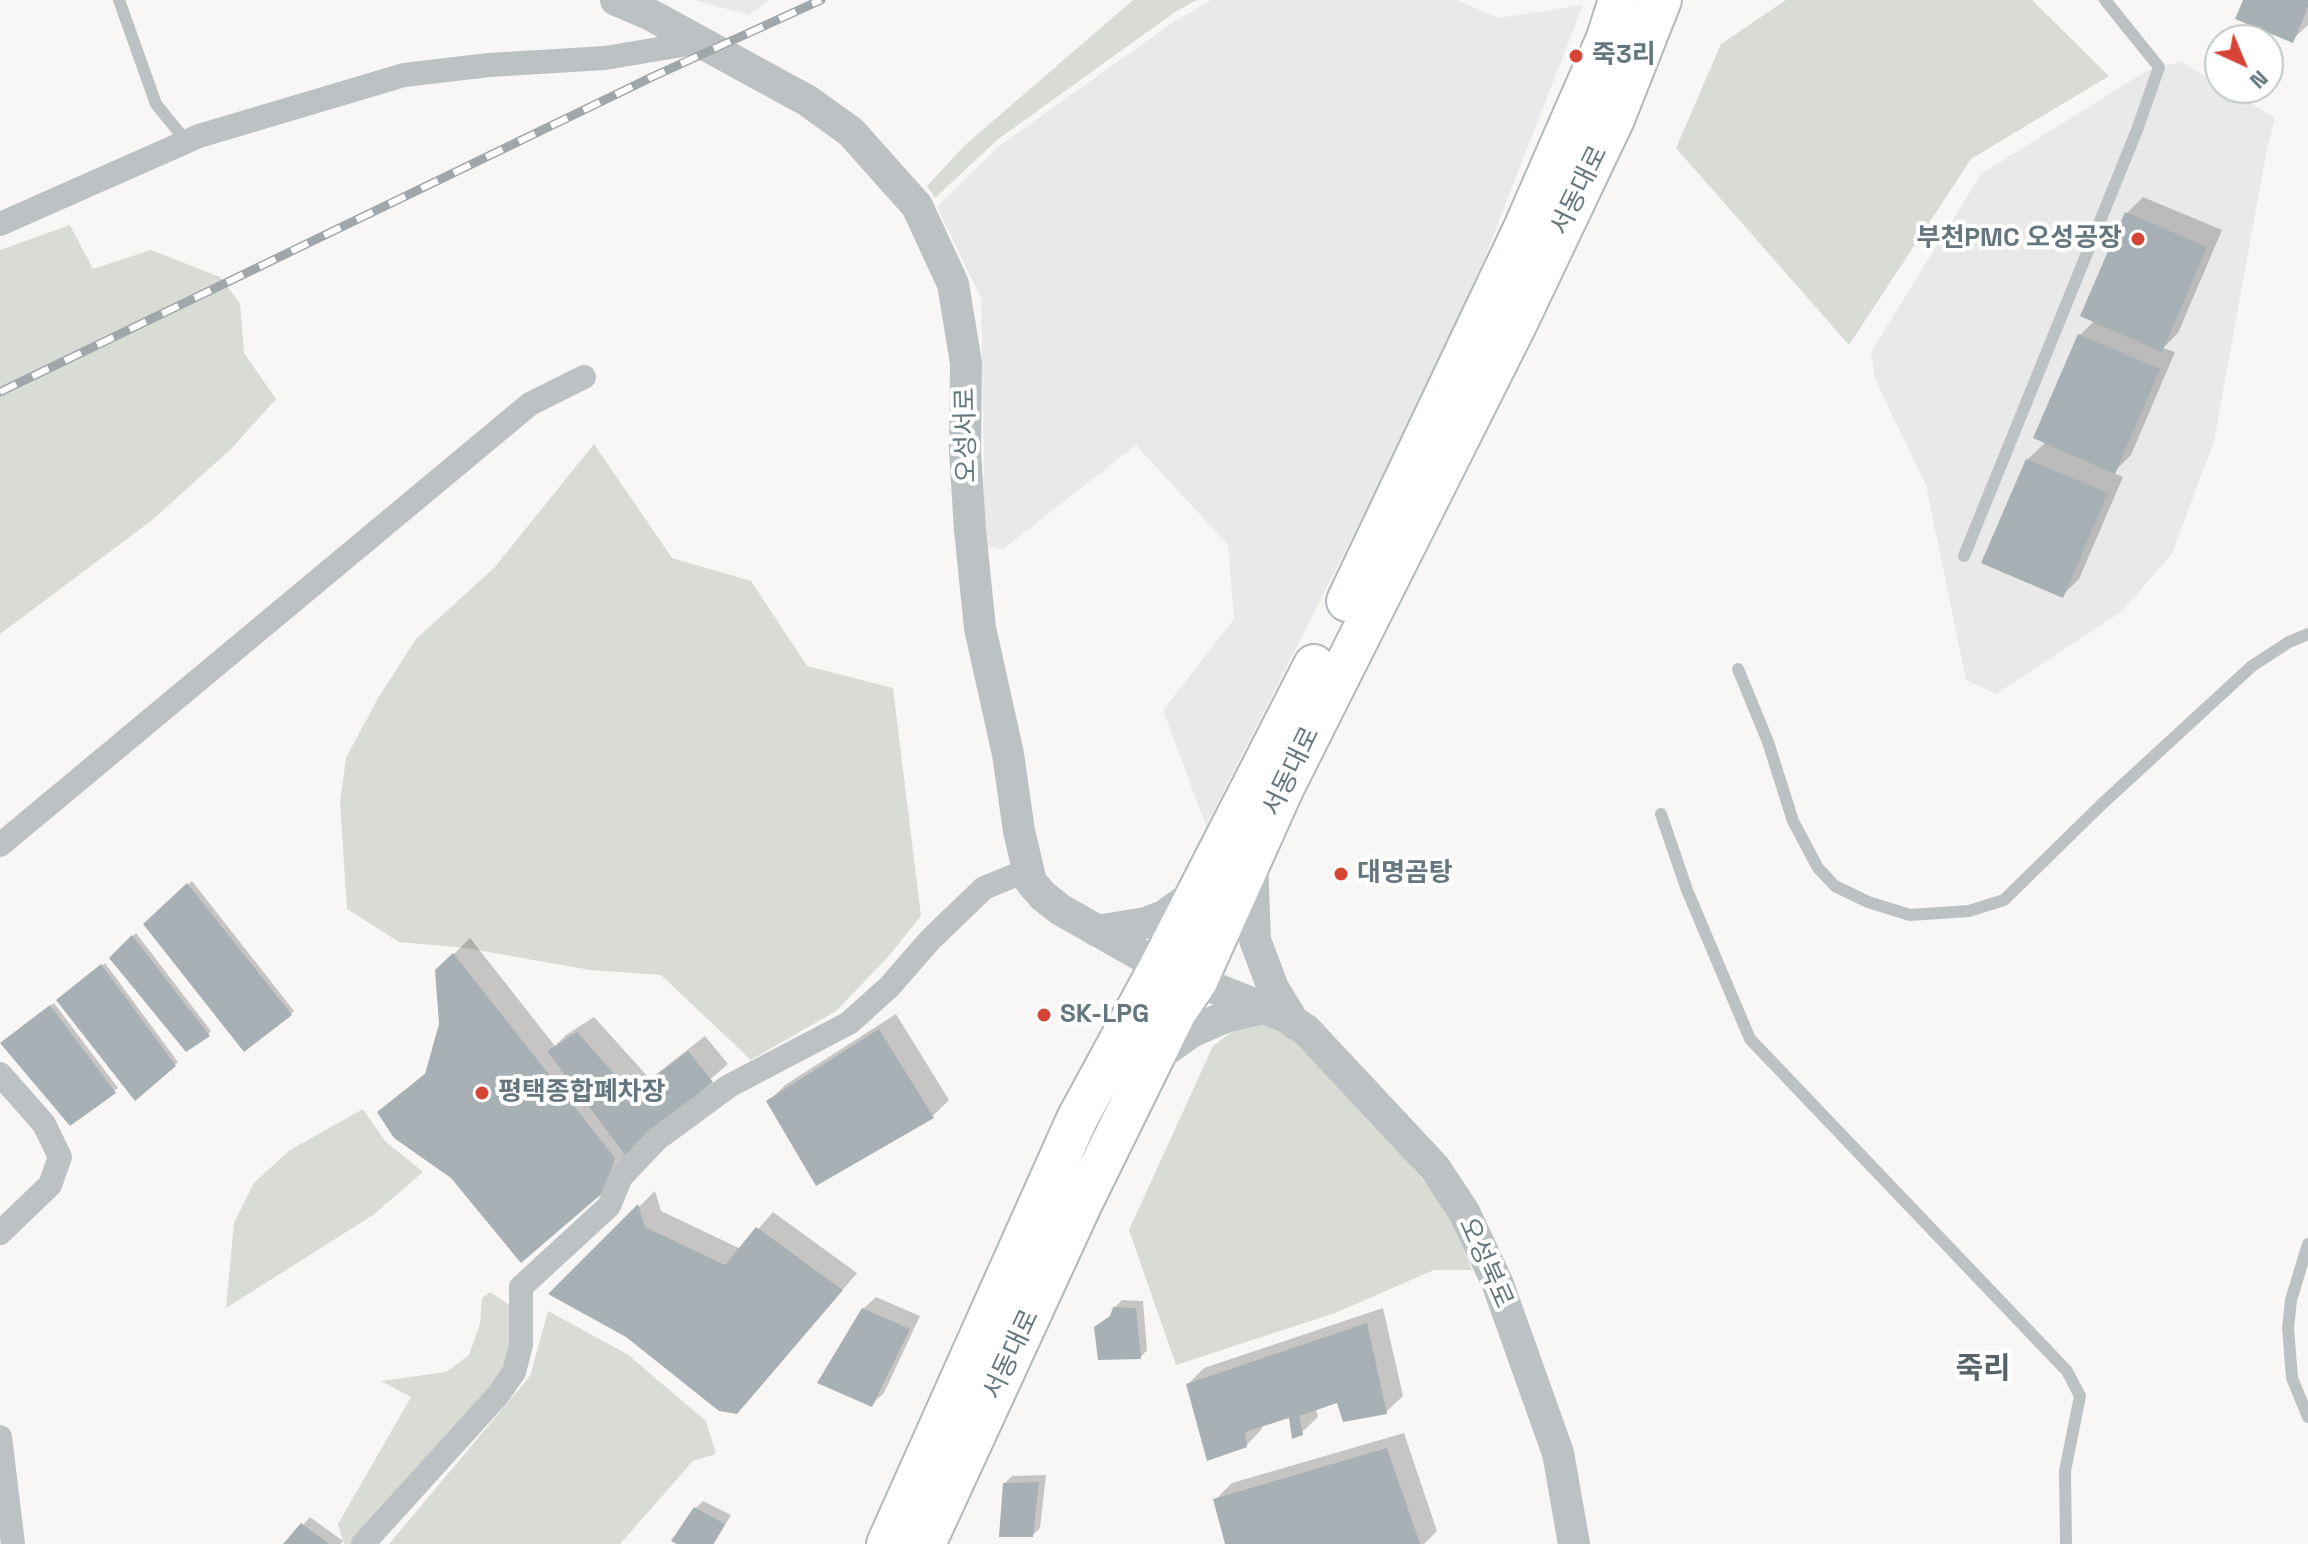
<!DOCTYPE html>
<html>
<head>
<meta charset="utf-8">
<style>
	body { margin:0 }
	#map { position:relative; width:2308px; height:1544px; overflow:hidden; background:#f8f7f5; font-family:"Space Grotesk",sans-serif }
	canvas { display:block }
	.north { position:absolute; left:2204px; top:24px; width:80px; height:80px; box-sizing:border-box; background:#fff; border:2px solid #c1c9cb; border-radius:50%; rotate:136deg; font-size:22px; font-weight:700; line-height:32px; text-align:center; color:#65777e }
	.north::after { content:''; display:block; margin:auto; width:28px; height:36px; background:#d64436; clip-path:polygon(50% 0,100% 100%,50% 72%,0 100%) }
</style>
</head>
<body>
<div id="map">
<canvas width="2308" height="1544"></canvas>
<div class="north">N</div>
</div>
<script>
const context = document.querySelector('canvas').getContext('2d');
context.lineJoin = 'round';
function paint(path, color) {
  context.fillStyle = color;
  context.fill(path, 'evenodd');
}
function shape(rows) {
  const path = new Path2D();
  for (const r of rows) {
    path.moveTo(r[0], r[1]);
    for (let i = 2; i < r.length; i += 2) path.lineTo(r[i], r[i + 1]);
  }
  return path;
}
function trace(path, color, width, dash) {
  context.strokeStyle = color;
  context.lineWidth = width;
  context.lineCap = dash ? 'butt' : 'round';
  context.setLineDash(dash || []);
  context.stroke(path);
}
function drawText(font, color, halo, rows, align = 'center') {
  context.font = font + ' "Space Grotesk","Noto Sans KR",sans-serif';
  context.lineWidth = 8;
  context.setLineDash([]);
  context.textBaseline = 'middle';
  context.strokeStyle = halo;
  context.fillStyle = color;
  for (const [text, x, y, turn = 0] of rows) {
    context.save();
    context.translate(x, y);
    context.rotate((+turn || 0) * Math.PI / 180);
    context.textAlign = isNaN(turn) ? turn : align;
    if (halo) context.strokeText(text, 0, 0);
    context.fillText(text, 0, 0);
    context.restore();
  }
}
const built = shape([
	[694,0,769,0,749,15],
	[1211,0,1457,0,1498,18,1583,5,1455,334,1206,826,1163,710,1234,619,1228,545,1136,445,1003,549,982,546,984,461,981,298,937,207,999,146,1172,23],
	[2181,62,2220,85,2220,88,2225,88,2275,118,2267,149,2214,441,2172,554,2121,612,1996,694,1966,680,1926,485,1875,379,1871,352,1981,174,2148,70]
]);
const green = shape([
	[1133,0,1197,0,1175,12,997,140,935,198,927,186,964,146],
	[1786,0,2032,0,2109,76,1971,159,1849,345,1676,148,1721,44],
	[70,225,93,269,151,250,220,277,240,303,244,353,276,399,231,449,151,521,0,634,0,250],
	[594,444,672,558,751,581,807,666,893,688,921,916,888,957,836,1011,751,1060,661,975,590,970,466,948,399,942,347,909,340,803,346,758,378,698,416,639,494,568],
	[1263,1024,1293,1036,1410,1164,1448,1210,1472,1270,1434,1270,1335,1313,1176,1365,1129,1230,1213,1046,1238,1027],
	[363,1109,385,1141,423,1172,373,1215,226,1308,234,1223,254,1183,290,1150],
	[490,1292,511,1306,513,1339,496,1388,356,1544,344,1544,338,1524,411,1397,381,1381,446,1372,469,1355,480,1324,482,1298],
	[548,1311,627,1354,706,1421,716,1454,693,1461,620,1544,389,1544,530,1376]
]);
const shadow = shape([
	[2245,0,2308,0,2308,25,2292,40],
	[2143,197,2222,230,2178,333,2163,348,2175,352,2131,455,2113,473,2123,477,2079,579,2062,596,2027,460,2046,442,2080,335,2095,320,2127,213],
	[192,881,294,1011,291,1014,146,924],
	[136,933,211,1031,208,1034,111,958],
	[470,938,555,1046,566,1035,594,1017,650,1079,705,1036,728,1064,627,1151,620,1173,452,1176,379,1112,428,1071,441,1024,437,971],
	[105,963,178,1062,135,1098,62,997],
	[54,1003,118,1088,71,1123,6,1040],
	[896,1014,949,1100,933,1116,768,1102,785,1085],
	[655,1191,661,1211,741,1249,773,1212,857,1273,753,1395,627,1335,551,1294],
	[876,1297,920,1316,884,1393,871,1405,863,1309],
	[1122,1300,1143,1301,1147,1350,1140,1358,1096,1327,1113,1314,1114,1308],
	[1383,1308,1403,1396,1386,1412,1338,1401,1316,1408,1318,1417,1301,1433,1291,1416,1262,1425,1262,1429,1246,1446,1188,1384,1204,1368],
	[1404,1433,1437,1531,1424,1544,1228,1544,1215,1500,1232,1483],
	[1046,1475,1040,1528,1033,1535,1005,1483,1012,1476],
	[703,1501,731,1515,714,1544,681,1544,696,1508],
	[310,1517,343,1541,341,1544,286,1544]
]);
const building = shape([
	[2243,0,2308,0,2308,7,2293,43,2235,19],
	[2125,212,2207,247,2162,352,2080,316],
	[2078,334,2160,369,2115,474,2033,438],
	[2026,459,2108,493,2063,598,1981,563],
	[187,883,292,1015,244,1052,143,924],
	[132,935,210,1036,186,1052,109,958],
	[453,953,615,1158,605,1191,521,1263,451,1178,394,1138,377,1112,425,1074,439,1024,435,970],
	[101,964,176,1066,135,1101,56,1000],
	[50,1005,116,1093,70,1126,0,1043],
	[879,1029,934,1118,816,1186,766,1101],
	[577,1032,632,1094,688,1051,713,1082,625,1155,547,1051],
	[638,1204,645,1227,725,1265,756,1227,843,1290,737,1414,719,1411,626,1337,548,1294],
	[1113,1307,1136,1308,1141,1359,1098,1360,1094,1327,1110,1316],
	[862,1308,910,1329,872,1407,817,1383],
	[1367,1323,1387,1414,1343,1422,1337,1403,1299,1416,1303,1435,1292,1439,1289,1418,1245,1432,1247,1447,1207,1461,1186,1384],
	[1387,1448,1420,1544,1225,1544,1213,1499],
	[1039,1482,1033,1537,999,1537,1003,1483],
	[694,1507,725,1524,713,1544,677,1544,671,1541],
	[301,1523,329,1544,283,1544]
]);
const service = shape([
	[119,0,156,104,186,141],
	[1964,556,2137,130,2159,67,2105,0],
	[1738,669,1768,742,1793,821,1818,868,1835,886,1868,902,1910,915,1969,911,2004,900,2102,804,2252,666,2289,642,2308,634],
	[1661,814,1687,890,1750,1039,2067,1371,2080,1396,2065,1471,2066,1544],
	[2308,1244,2291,1300,2288,1328,2292,1378,2308,1417]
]);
const minor = shape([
	[0,224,199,136,404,75,489,65,605,58,700,42],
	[0,845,530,404,584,377],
	[0,1074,44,1124,60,1157,50,1185,0,1233],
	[0,1437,13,1544],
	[363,1544,498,1395,514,1372,521,1345,521,1287,609,1206,621,1177,657,1139,729,1086,849,1023,889,987,931,939,984,888,1028,870]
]);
const tertiary = shape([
	[616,0,649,14,808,101,851,132,917,206,953,284,966,363,965,451,970,530,980,628,1008,754,1019,831,1031,882,1043,896,1061,910,1160,966,1286,1017,1306,1030,1435,1168,1464,1212,1497,1282,1558,1453,1574,1544],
	[1252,861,1255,940,1273,988,1295,1024],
	[1097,931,1146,923,1164,916,1196,893],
	[1153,1059,1193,1031,1225,1017,1263,1008]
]);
const primary = shape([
	[1347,601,1524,228,1607,38,1619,0],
	[887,1544,1077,1119,1160,966,1314,665],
	[925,1544,1082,1203,1176,1012,1197,981,1283,789,1517,323,1614,119,1661,0]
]);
const rail = shape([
	[0,392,652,77,821,0]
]);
const markers = [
	[1576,56,8,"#d64436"],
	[2138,239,8,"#d64436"],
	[1341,874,8,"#d64436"],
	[1044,1015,8,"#d64436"],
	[482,1093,8,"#d64436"]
];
const poiNames = [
	["죽3리",1592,56],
	["부천PMC 오성공장",2122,239,"right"],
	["대명곰탕",1357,874],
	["SK-LPG",1060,1015],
	["평택종합폐차장",498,1093]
];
const streetNames = [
	["서동대로",1580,191,-64],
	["오성서로",967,435,-91],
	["서동대로",1292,772,-64],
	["오성북로",1485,1263,66],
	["서동대로",1012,1355,-65]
];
const quarterNames = [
	["죽리",1983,1370]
];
paint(built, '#e8e9e8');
paint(green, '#d8dcd4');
paint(shadow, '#0003');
paint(building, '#a7b0b4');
trace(primary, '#b2b8bb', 44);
trace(service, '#bcc2c4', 12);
trace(minor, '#bcc2c4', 24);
trace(tertiary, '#bcc2c4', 32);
trace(primary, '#fff', 40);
trace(rail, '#9fa7ab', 9);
trace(rail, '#fff', 6, [18]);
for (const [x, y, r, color] of markers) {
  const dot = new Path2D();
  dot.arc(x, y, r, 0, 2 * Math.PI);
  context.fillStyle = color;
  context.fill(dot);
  trace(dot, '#fff', 3);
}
drawText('bold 26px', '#65777e', '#fff', poiNames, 'left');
drawText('26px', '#65777e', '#fff', streetNames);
drawText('bold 30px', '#566469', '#fff', quarterNames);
</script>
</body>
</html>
